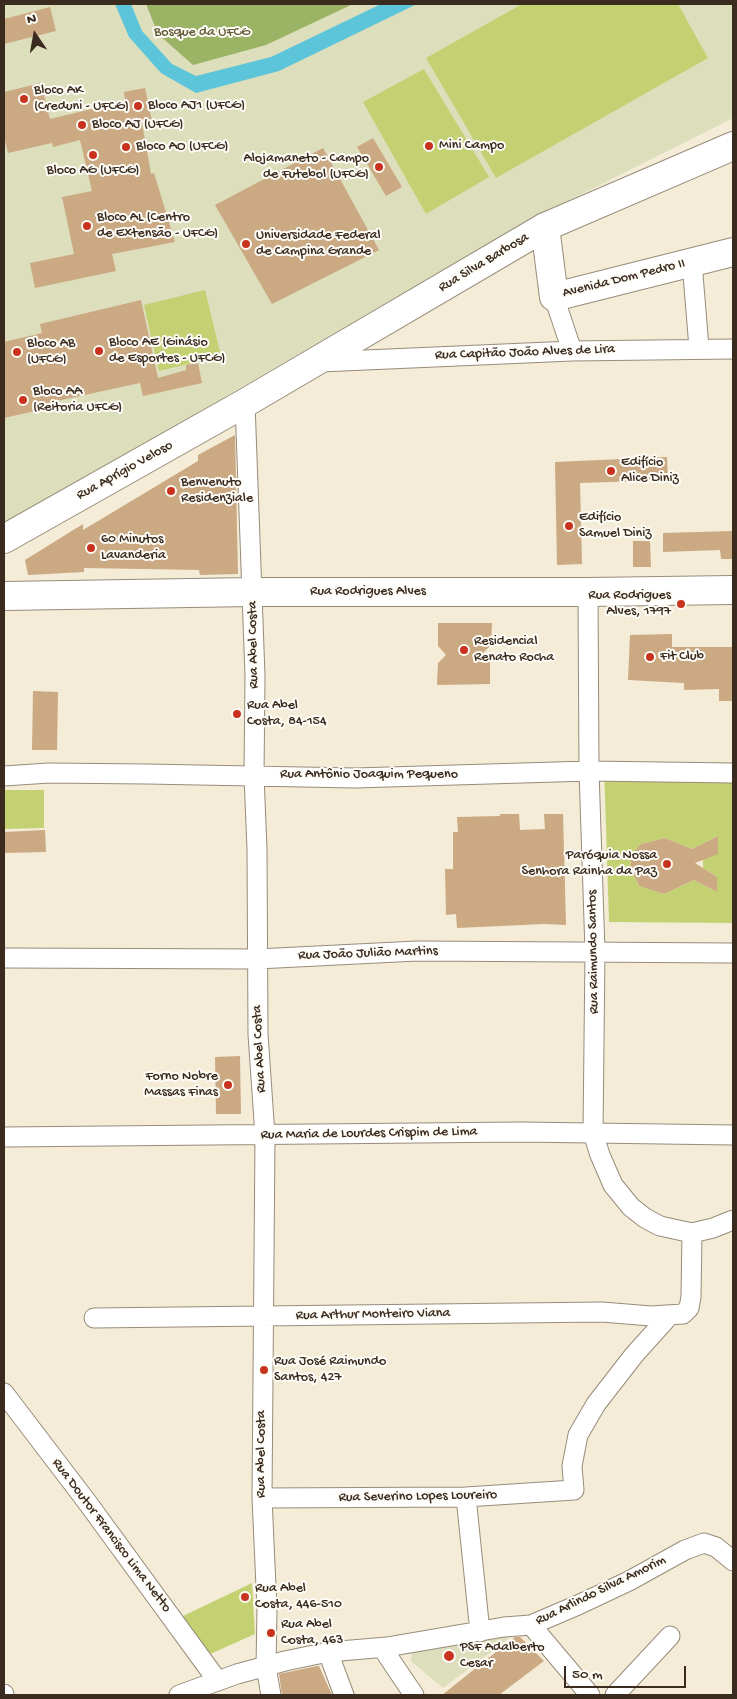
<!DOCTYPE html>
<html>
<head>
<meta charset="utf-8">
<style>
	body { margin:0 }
	#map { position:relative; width:737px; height:1699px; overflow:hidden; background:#f4ecd7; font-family:"Gochi Hand",sans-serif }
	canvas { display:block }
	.frame { position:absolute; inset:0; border:5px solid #3b2a1e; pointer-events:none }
	.north { position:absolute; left:10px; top:10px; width:50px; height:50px; -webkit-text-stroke:4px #fdfcf7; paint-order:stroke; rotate:348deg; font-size:14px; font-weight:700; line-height:20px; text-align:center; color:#3b2a1e }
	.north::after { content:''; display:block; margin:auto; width:18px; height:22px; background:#3b2a1e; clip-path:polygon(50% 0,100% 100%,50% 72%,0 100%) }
	.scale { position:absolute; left:564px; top:1666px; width:122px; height:22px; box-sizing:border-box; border:2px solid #3b2a1e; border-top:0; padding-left:6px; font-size:15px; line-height:18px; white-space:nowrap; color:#3b2a1e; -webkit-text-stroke:4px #fdfcf7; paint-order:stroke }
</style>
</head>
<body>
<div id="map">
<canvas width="737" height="1699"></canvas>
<div class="frame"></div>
<div class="north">N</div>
<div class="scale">50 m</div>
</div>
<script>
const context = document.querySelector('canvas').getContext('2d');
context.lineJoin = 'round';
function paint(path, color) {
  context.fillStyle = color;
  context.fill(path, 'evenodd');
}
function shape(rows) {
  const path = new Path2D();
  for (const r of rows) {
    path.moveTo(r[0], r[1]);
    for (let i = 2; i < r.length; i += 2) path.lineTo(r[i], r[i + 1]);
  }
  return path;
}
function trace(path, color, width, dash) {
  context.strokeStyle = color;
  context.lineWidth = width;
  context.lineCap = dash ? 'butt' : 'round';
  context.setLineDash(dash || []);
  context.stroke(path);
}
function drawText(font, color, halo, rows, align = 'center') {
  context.font = font + ' "Gochi Hand",sans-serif';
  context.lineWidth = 4;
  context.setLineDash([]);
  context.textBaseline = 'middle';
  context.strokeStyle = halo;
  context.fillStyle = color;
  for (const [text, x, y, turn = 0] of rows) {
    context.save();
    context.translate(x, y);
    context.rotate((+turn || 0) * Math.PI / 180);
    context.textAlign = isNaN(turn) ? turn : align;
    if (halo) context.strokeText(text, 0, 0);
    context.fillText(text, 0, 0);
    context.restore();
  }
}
const built = shape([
	[4,4,733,4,733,118,540,215,435,274,30,511,4,523],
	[517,1632,443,1688,411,1661,412,1651]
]);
const green = shape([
	[522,4,678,4,708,58,496,178,426,58],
	[424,69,489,177,426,214,363,102],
	[205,290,221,356,159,371,144,305],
	[604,765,733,766,733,923,609,922],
	[718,836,703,860,703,868,717,877,717,892,694,880,664,894,639,886,631,869,631,855,641,844,665,838,692,849],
	[4,790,44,790,44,828,4,829],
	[252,1583,255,1634,208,1655,181,1617]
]);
const forest = shape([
	[146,4,353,4,266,45,193,65,158,34]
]);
const water = shape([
	[115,4,131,4,142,31,172,64,196,76,271,57,381,4,417,4,279,71,196,93,161,73,129,37]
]);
const building = shape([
	[50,7,56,31,4,44,4,19],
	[41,83,50,119,125,101,124,92,145,88,152,121,142,123,151,174,154,173,175,242,112,254,116,271,35,288,30,263,74,254,62,197,92,191,80,140,53,147,52,143,8,153,4,136,4,92],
	[373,138,402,187,386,196,357,147],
	[323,148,379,250,272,304,215,205],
	[141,300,158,378,186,370,186,365,198,363,202,383,143,396,140,383,43,404,44,409,4,418,4,342,42,333,40,324],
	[235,435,238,574,200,575,199,570,84,568,84,572,28,575,25,560,83,524,83,530,198,461,198,455],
	[667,457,668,480,580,483,582,564,557,565,555,462],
	[732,531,733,559,721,559,720,550,663,552,663,533],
	[633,541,650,541,651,567,633,567],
	[438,623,492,623,491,645,482,654,490,663,490,684,437,685,438,663,446,655,438,646],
	[672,634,672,647,733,647,733,701,719,701,719,689,684,690,684,683,628,680,630,635],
	[33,691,58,692,57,750,32,750],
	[500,814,519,814,520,830,545,829,544,814,563,814,566,925,544,924,457,928,456,914,446,915,445,869,453,869,453,832,458,832,457,817,500,816],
	[45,830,46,852,4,853,4,832],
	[718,836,718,854,695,863,717,877,717,892,694,880,664,894,639,886,631,869,631,855,641,844,665,838,692,849],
	[240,1056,241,1114,216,1114,215,1057],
	[515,1637,520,1637,544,1661,499,1695,442,1695],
	[317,1666,319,1666,332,1695,282,1695,279,1674]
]);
const minor = shape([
	[692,262,699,348],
	[554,297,572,351],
	[320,362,572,351,733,349],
	[245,403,255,676,254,776,257,849,258,1034,265,1136,262,1498,267,1609,266,1667,271,1695],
	[588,592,589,771,595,951,593,1133,600,1155,613,1185,631,1207,645,1218,660,1226,692,1233,713,1228,733,1220],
	[4,776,49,773,147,774,355,778,589,771,733,773],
	[4,958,257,959,417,951,733,953],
	[4,1137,521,1132,733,1135],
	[94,1318,602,1312,651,1316,683,1314,689,1308,691,1297,692,1233],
	[4,1393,87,1502,217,1680],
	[466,1497,480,1632],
	[262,1498,466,1497,574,1490,572,1466,578,1435,596,1404,634,1355,670,1315],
	[531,1625,590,1695],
	[387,1647,387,1655,414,1695],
	[328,1652,344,1695],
	[4,1694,4,1695],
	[179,1695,237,1674,285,1661,328,1652,387,1647,504,1627,531,1625,578,1605,629,1581,685,1550,704,1543,716,1547,733,1561],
	[615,1695,670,1636]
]);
const secondary = shape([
	[545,227,733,146]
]);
const primary = shape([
	[4,539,245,403,545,227,554,297,733,252],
	[4,596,253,592,588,592,733,590]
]);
const markers = [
	[24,99,5,"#c8321e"],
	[138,106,5,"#c8321e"],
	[82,125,5,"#c8321e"],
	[429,146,5,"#c8321e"],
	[126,147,5,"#c8321e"],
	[93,155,5,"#c8321e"],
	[379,167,5,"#c8321e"],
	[87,226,5,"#c8321e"],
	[246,244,5,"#c8321e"],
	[99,351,5,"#c8321e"],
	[17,352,5,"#c8321e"],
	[23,400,5,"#c8321e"],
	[611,471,5,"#c8321e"],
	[171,491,5,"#c8321e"],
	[569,526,5,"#c8321e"],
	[91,548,5,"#c8321e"],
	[681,604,5,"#c8321e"],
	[464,650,5,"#c8321e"],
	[650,657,5,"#c8321e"],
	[237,714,5,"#c8321e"],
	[667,864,5,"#c8321e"],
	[228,1085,5,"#c8321e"],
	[264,1370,5,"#c8321e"],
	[245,1597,5,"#c8321e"],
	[271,1633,5,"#c8321e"],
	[449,1656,6,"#c8321e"]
];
const parkNames = [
	["Bosque da UFCG",202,33]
];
const poiNames = [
	["Bloco AK",34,91],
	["(Creduni - UFCG)",34,107],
	["Bloco AJ1 (UFCG)",148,106],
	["Bloco AJ (UFCG)",92,125],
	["Mini Campo",439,146],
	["Bloco AO (UFCG)",136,147],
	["Alojamaneto - Campo",369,159,"right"],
	["de Futebol (UFCG)",369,175,"right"],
	["Bloco AG (UFCG)",93,171,"center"],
	["Bloco AL (Centro",97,218],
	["de Extensão - UFCG)",97,234],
	["Universidade Federal",256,236],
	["de Campina Grande",256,252],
	["Bloco AE (Ginásio",109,343],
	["de Esportes - UFCG)",109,359],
	["Bloco AB",27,344],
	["(UFCG)",27,360],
	["Bloco AA",33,392],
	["(Reitoria UFCG)",33,408],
	["Edifício",621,463],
	["Alice Diniz",621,479],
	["Benvenuto",181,483],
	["Residenziale",181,499],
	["Edifício",579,518],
	["Samuel Diniz",579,534],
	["60 Minutos",101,540],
	["Lavanderia",101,556],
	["Rua Rodrigues",671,596,"right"],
	["Alves, 1797",671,612,"right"],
	["Residencial",474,642],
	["Renato Rocha",474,658],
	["Fit Club",660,657],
	["Rua Abel",247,706],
	["Costa, 84-154",247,722],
	["Paróquia Nossa",657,856,"right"],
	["Senhora Rainha da Paz",657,872,"right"],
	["Forno Nobre",218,1077,"right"],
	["Massas Finas",218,1093,"right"],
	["Rua José Raimundo",274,1362],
	["Santos, 427",274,1378],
	["Rua Abel",255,1589],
	["Costa, 446-510",255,1605],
	["Rua Abel",281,1625],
	["Costa, 463",281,1641],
	["PSF Adalberto",460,1648],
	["Cesar",460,1664]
];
const streetNames = [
	["Rua Silva Barbosa",484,263,-31],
	["Avenida Dom Pedro II",624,279,-14],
	["Rua Capitão João Alves de Lira",525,353,-2],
	["Rua Aprígio Veloso",125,471,-29],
	["Rua Rodrigues Alves",368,592],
	["Rua Abel Costa",254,645,-91],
	["Rua Antônio Joaquim Pequeno",369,775],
	["Rua Raimundo Santos",594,952,-91],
	["Rua João Julião Martins",368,954,-2],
	["Rua Abel Costa",260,1049,-93],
	["Rua Maria de Lourdes Crispim de Lima",369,1134,-1],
	["Rua Arthur Monteiro Viana",373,1315,-1],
	["Rua Abel Costa",262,1454,-90],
	["Rua Severino Lopes Loureiro",418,1497,-1],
	["Rua Doutor Francisco Lima Netto",111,1536,53],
	["Rua Arlindo Silva Amorim",601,1591,-26]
];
paint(built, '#dddebc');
paint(green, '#c4d172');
paint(forest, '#9bb364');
paint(water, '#5dc5da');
paint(building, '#caa983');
trace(minor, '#988b7a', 21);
trace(secondary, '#988b7a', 30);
trace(primary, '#988b7a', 30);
trace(minor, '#fff', 19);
trace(secondary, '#fff', 28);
trace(primary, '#fff', 28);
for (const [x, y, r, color] of markers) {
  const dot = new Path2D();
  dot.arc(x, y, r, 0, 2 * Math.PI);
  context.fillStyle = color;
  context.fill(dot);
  trace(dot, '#fdfcf7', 2);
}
drawText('14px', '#645c37', '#fdfcf7', parkNames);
drawText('14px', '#3b2a1e', '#fdfcf7', poiNames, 'left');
drawText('14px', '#3b2a1e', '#fdfcf7', streetNames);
</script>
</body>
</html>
